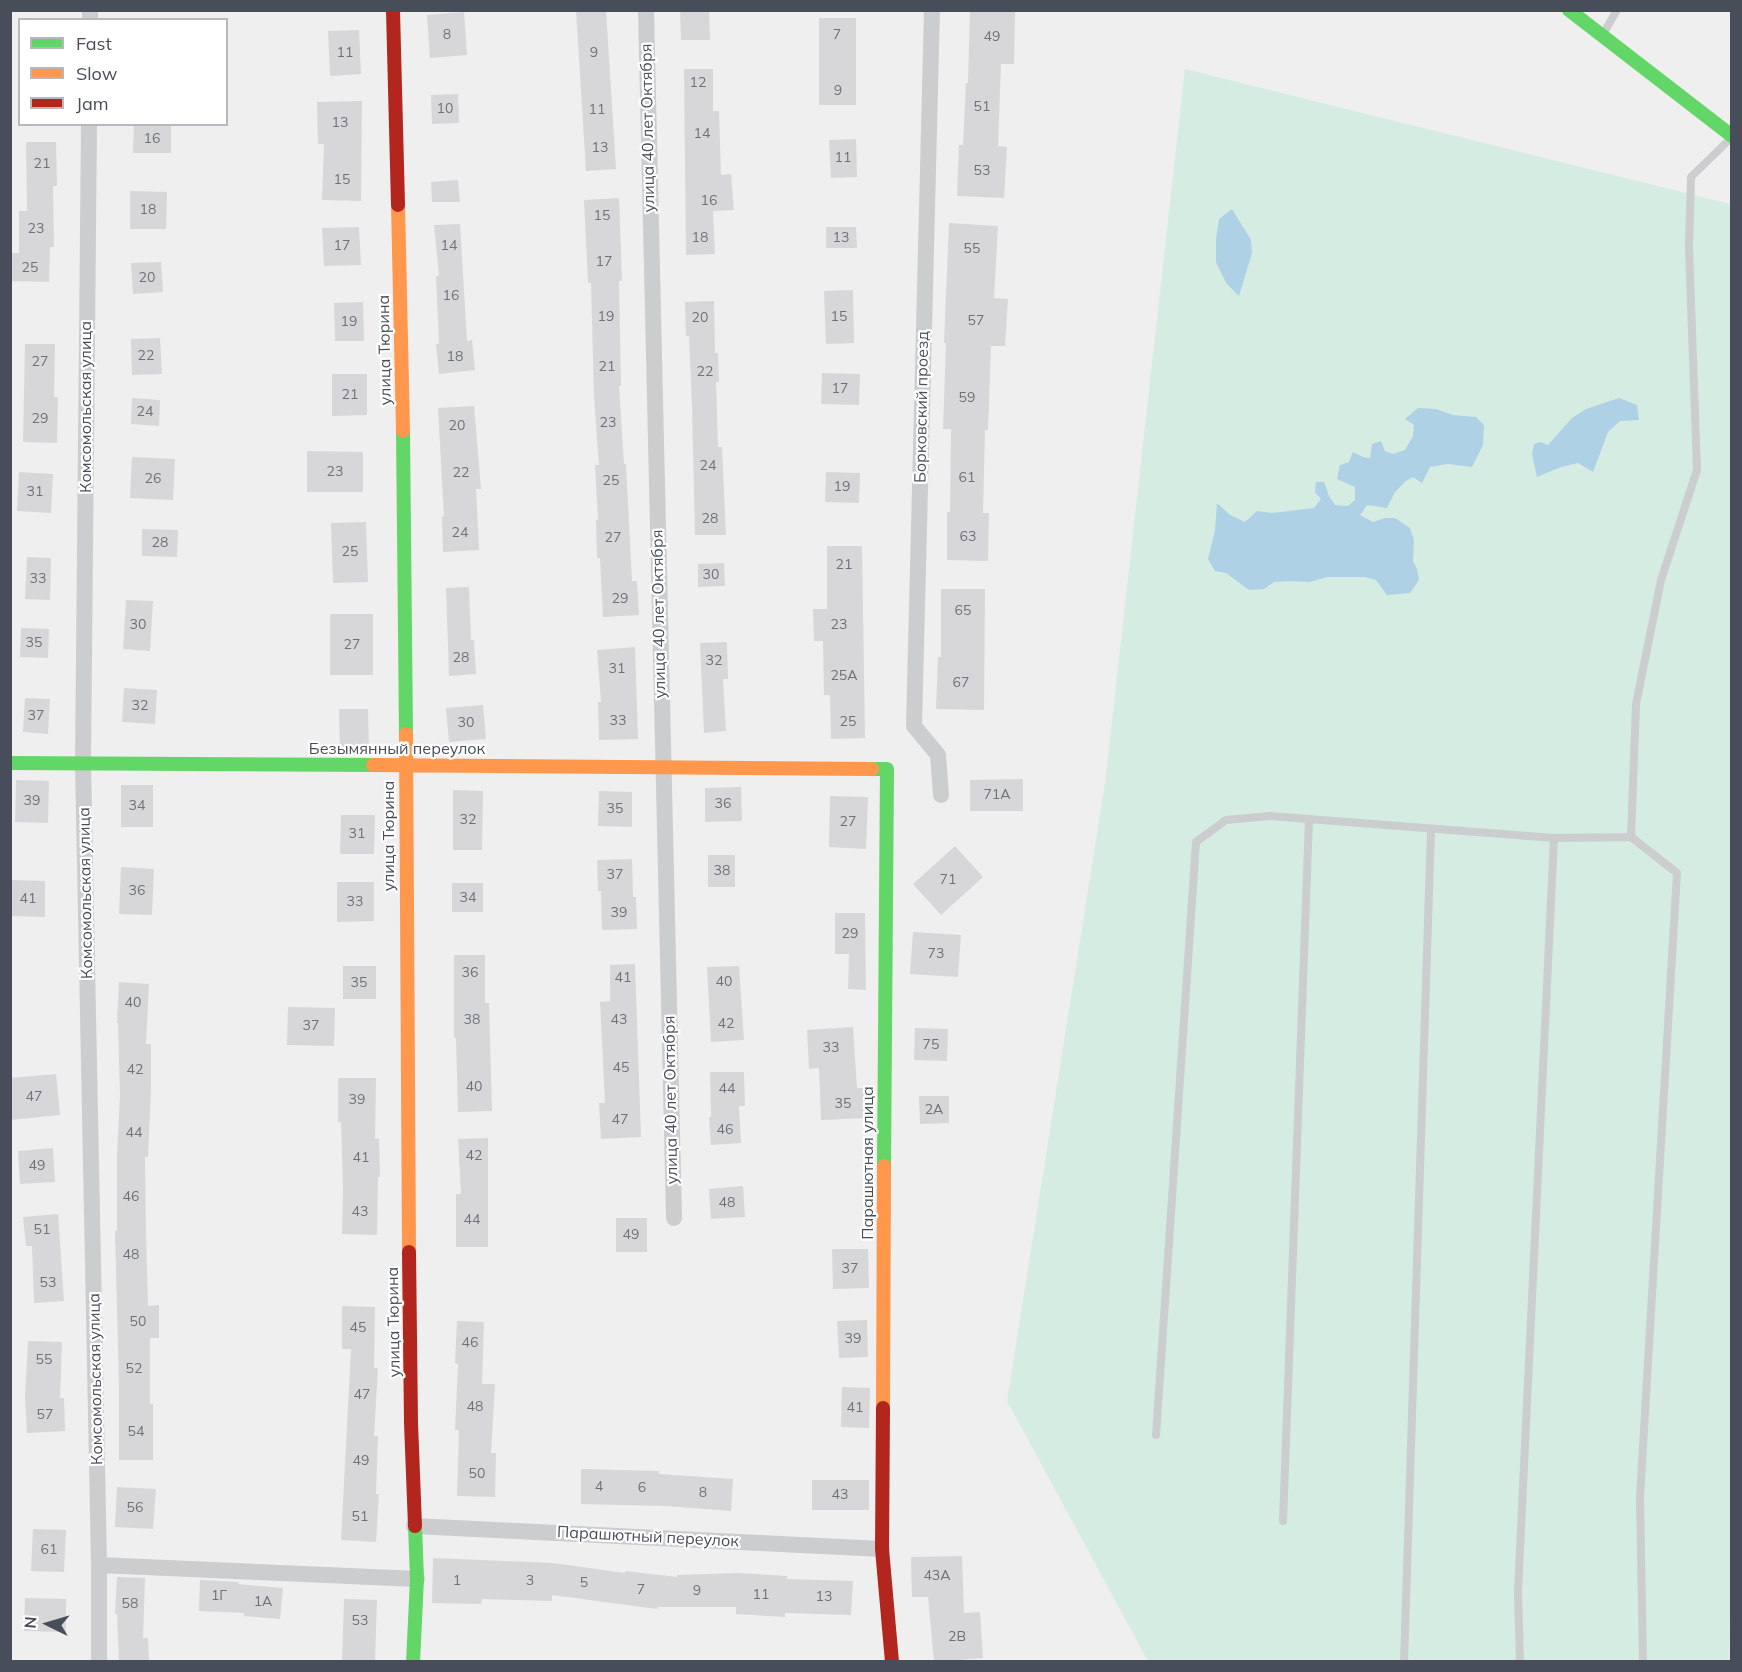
<!DOCTYPE html>
<html>
<head>
<meta charset="utf-8">
<style>
	body { margin:0 }
	#map { position:relative; width:1742px; height:1672px; overflow:hidden; background:#efefef; font-family:Mulish,sans-serif }
	canvas { display:block }
	.frame { position:absolute; inset:0; border:12px solid #484e59; pointer-events:none }
	.legend { position:absolute; left:18px; top:18px; width:210px; height:108px; box-sizing:border-box; background:#fff; border:2px solid #b6b8bd; margin:0; padding:8px 10px; list-style:none; font-size:18px; color:#484e59 }
	.legend li { display:flex; align-items:center; gap:12px; height:30px }
	.legend b { width:30px; border:2px solid #b6b8bd }
	.north { position:absolute; left:18px; top:1594px; width:60px; height:60px; -webkit-text-stroke:4px #fff; paint-order:stroke; rotate:275deg; font-size:16px; font-weight:700; line-height:24px; text-align:center; color:#484e59 }
	.north::after { content:''; display:block; margin:auto; width:21px; height:27px; background:#484e59; clip-path:polygon(50% 0,100% 100%,50% 72%,0 100%) }
</style>
</head>
<body>
<div id="map">
<canvas width="1742" height="1672"></canvas>
<div class="frame"></div>
<ul class="legend">
<li><b style="height:8px;background:#63d668"></b>Fast</li>
<li><b style="height:8px;background:#ff974d"></b>Slow</li>
<li><b style="height:8px;background:#b3261e"></b>Jam</li>
</ul>
<div class="north">N</div>
</div>
<script>
const context = document.querySelector('canvas').getContext('2d');
context.lineJoin = 'round';
function paint(path, color) {
  context.fillStyle = color;
  context.fill(path, 'evenodd');
}
function shape(rows) {
  const path = new Path2D();
  for (const r of rows) {
    path.moveTo(r[0], r[1]);
    for (let i = 2; i < r.length; i += 2) path.lineTo(r[i], r[i + 1]);
  }
  return path;
}
function trace(path, color, width, dash) {
  context.strokeStyle = color;
  context.lineWidth = width;
  context.lineCap = dash ? 'butt' : 'round';
  context.setLineDash(dash || []);
  context.stroke(path);
}
function drawText(font, color, halo, rows, align = 'center') {
  context.font = font + ' Mulish,sans-serif';
  context.lineWidth = 4.5;
  context.setLineDash([]);
  context.textBaseline = 'middle';
  context.strokeStyle = halo;
  context.fillStyle = color;
  for (const [text, x, y, turn = 0] of rows) {
    context.save();
    context.translate(x, y);
    context.rotate((+turn || 0) * Math.PI / 180);
    context.textAlign = isNaN(turn) ? turn : align;
    if (halo) context.strokeText(text, 0, 0);
    context.fillText(text, 0, 0);
    context.restore();
  }
}
const green = shape([
	[1185,69,1730,204,1732,213,1732,1542,1729,1661,1148,1661,1007,1401,1105,783]
]);
const water = shape([
	[1232,209,1251,240,1252,253,1239,296,1226,283,1216,262,1216,239,1219,219],
	[1619,398,1637,405,1639,420,1620,421,1608,432,1593,472,1578,463,1561,467,1537,477,1532,454,1534,444,1540,442,1548,445,1572,418,1586,409],
	[1418,408,1436,409,1453,415,1476,417,1484,425,1483,445,1472,467,1448,464,1430,467,1422,483,1413,477,1406,481,1395,492,1387,508,1367,505,1360,515,1373,522,1385,518,1395,518,1410,528,1414,540,1413,561,1417,569,1419,580,1410,593,1387,595,1376,580,1365,577,1327,577,1310,582,1291,581,1274,582,1264,589,1249,590,1226,573,1215,571,1208,559,1215,530,1217,503,1230,515,1245,522,1257,511,1272,513,1314,508,1321,499,1315,492,1316,482,1324,482,1329,496,1335,505,1348,506,1355,500,1355,487,1337,479,1340,465,1349,462,1353,452,1363,457,1370,458,1372,444,1381,441,1385,451,1393,454,1405,450,1413,436,1414,425,1405,419]
]);
const building = shape([
	[576,10,606,10,616,169,586,171],
	[680,10,709,10,710,40,681,40],
	[970,10,1015,10,1014,64,1001,64,998,146,1007,147,1004,198,957,196,959,145,963,145,966,83,968,83],
	[464,12,467,55,430,58,427,15],
	[819,18,856,18,856,105,819,105],
	[359,30,361,74,330,76,328,31],
	[684,69,713,69,713,111,719,111,721,175,731,174,734,210,713,211,715,254,686,255],
	[458,94,459,123,432,124,431,95],
	[362,101,361,201,322,200,324,144,318,144,317,102],
	[134,124,171,124,171,153,133,153],
	[856,139,857,177,831,178,829,140],
	[26,142,56,142,57,186,53,186,54,247,50,247,49,282,10,281,10,253,19,253,19,211,27,211],
	[458,180,460,202,432,202,431,182],
	[130,191,167,192,166,229,130,229],
	[619,198,622,281,619,281,621,386,619,386,624,464,626,464,632,581,637,581,639,615,603,617,600,558,597,558,596,520,598,520,595,465,599,465,594,397,591,283,588,283,584,200],
	[949,223,998,226,994,298,1008,299,1005,346,991,346,988,430,985,430,983,513,989,513,988,561,947,560,947,512,950,512,951,429,943,429,946,343,944,343],
	[460,224,467,341,472,340,475,370,439,374,436,344,439,344,436,276,439,276,434,225],
	[359,227,361,265,324,266,322,228],
	[826,227,856,227,857,248,826,248],
	[161,262,163,292,133,294,131,263],
	[853,290,854,343,826,344,824,291],
	[714,301,715,353,718,353,719,382,716,382,718,447,722,447,726,535,695,535,692,406,689,336,686,336,685,302],
	[363,302,364,341,335,341,334,303],
	[160,338,162,374,132,375,131,339],
	[25,344,55,344,54,397,58,397,57,443,23,442],
	[822,373,860,374,859,405,821,404],
	[332,374,367,374,367,415,332,416],
	[132,398,160,400,159,426,131,424],
	[474,406,481,489,476,489,479,550,443,552,442,517,444,516,438,408],
	[307,451,363,452,363,492,307,492],
	[132,457,175,459,173,500,130,498],
	[19,472,53,474,51,513,17,511],
	[826,472,860,473,859,503,825,502],
	[366,522,368,582,333,583,331,523],
	[142,529,178,530,177,557,142,556],
	[827,546,862,546,865,738,831,739,830,695,824,695,823,641,814,641,813,609,827,609],
	[27,557,51,558,50,600,25,599],
	[724,563,725,586,698,587,698,564],
	[469,587,471,640,474,640,476,674,449,676,446,588],
	[941,589,985,589,984,710,936,709,938,657,941,657],
	[126,600,153,601,150,651,123,649],
	[330,614,373,614,373,675,330,675],
	[21,628,49,629,48,658,20,657],
	[727,642,728,679,723,679,726,731,704,733,700,643],
	[635,647,638,739,599,740,598,702,601,702,597,650],
	[124,688,157,690,155,724,122,722],
	[25,698,50,699,48,734,23,732],
	[483,705,486,739,449,742,446,708],
	[339,709,368,709,369,752,340,752],
	[1023,779,1023,811,970,811,970,780],
	[16,780,49,781,48,823,15,822],
	[121,785,153,785,153,827,121,827],
	[741,787,742,821,705,822,705,788],
	[453,790,483,791,482,850,453,850],
	[599,791,632,792,632,827,598,826],
	[830,796,868,797,866,849,829,847],
	[341,815,375,815,374,854,340,854],
	[955,846,983,877,941,915,913,884],
	[708,855,735,855,735,887,708,887],
	[632,859,633,897,636,897,637,929,602,930,601,891,598,891,597,860],
	[121,867,154,869,152,915,119,914],
	[10,880,45,881,45,917,10,916],
	[337,882,374,882,374,921,337,922],
	[452,883,483,883,483,912,452,912],
	[835,913,865,913,866,990,848,989,849,954,835,954],
	[913,932,961,935,958,977,910,974],
	[454,955,485,955,485,1003,489,1003,492,1111,458,1112,456,1038,454,1038],
	[635,964,641,1137,601,1139,599,1103,605,1103,600,1002,610,1001,610,965],
	[343,966,376,966,376,999,343,999],
	[739,966,744,1040,711,1042,707,967],
	[119,982,149,984,146,1044,151,1044,151,1089,148,1157,145,1157,146,1233,148,1306,159,1305,159,1338,150,1338,150,1404,153,1404,153,1460,119,1460,119,1386,115,1231,117,1231,117,1154,120,1095,118,1023,117,1023],
	[288,1007,335,1008,334,1046,287,1045],
	[853,1027,857,1088,866,1088,867,1118,821,1120,819,1068,809,1069,807,1030],
	[915,1028,948,1029,947,1061,914,1060],
	[710,1072,744,1072,745,1106,739,1106,741,1143,711,1145,709,1117,711,1117],
	[56,1074,60,1115,10,1120,10,1078],
	[338,1078,376,1078,375,1139,379,1138,380,1177,378,1177,377,1235,342,1234,343,1189,341,1122,338,1122],
	[919,1096,949,1096,949,1123,920,1124],
	[488,1138,488,1247,456,1247,456,1194,461,1194,458,1139],
	[53,1148,55,1182,20,1184,18,1151],
	[743,1186,745,1217,711,1219,709,1189],
	[58,1214,64,1301,34,1303,32,1246,26,1246,23,1217],
	[616,1218,647,1218,647,1252,616,1252],
	[832,1249,868,1249,869,1288,833,1289],
	[342,1306,375,1307,374,1368,378,1368,374,1436,378,1436,376,1494,379,1494,376,1542,341,1540,351,1349,342,1349],
	[867,1320,868,1357,839,1358,837,1321],
	[457,1321,484,1322,482,1384,495,1384,491,1453,496,1453,495,1497,457,1496,459,1430,455,1430,458,1364,455,1363],
	[28,1341,62,1342,60,1398,64,1398,65,1431,27,1433,25,1397],
	[842,1387,870,1388,869,1428,841,1427],
	[581,1469,659,1471,659,1474,733,1479,731,1511,666,1506,581,1504],
	[812,1480,869,1480,869,1510,812,1510],
	[117,1487,156,1489,153,1529,115,1527],
	[33,1529,66,1530,64,1572,31,1571],
	[962,1556,964,1613,980,1612,983,1658,934,1662,928,1597,912,1597,911,1557],
	[433,1558,553,1563,625,1573,625,1571,677,1577,677,1575,738,1573,787,1576,787,1579,853,1581,851,1615,785,1613,785,1617,736,1614,736,1607,658,1607,657,1609,552,1595,552,1601,482,1599,481,1604,432,1603],
	[117,1577,145,1578,143,1638,148,1638,149,1662,119,1662,117,1614,115,1614],
	[200,1580,239,1582,238,1584,283,1588,280,1619,244,1616,244,1613,199,1611],
	[25,1598,66,1599,66,1632,24,1631],
	[344,1599,377,1600,375,1662,342,1662]
]);
const lane = shape([
	[1602,36,1617,10],
	[1156,1435,1196,842,1226,820,1270,816,1554,838,1631,837],
	[1283,1521,1309,820],
	[1404,1662,1431,829],
	[1520,1662,1518,1591,1554,838],
	[1643,1662,1640,1497,1677,873,1631,837,1636,704,1661,580,1697,470,1689,247,1691,177,1731,138]
]);
const street = shape([
	[646,10,674,1218],
	[932,10,914,726,938,755,941,795],
	[90,20,90,10],
	[89,124,83,763,99,1565,99,1662],
	[414,1526,882,1549],
	[99,1565,417,1579]
]);
const fast = shape([
	[1569,10,1732,136],
	[403,431,406,734],
	[10,763,373,765],
	[872,769,887,769,884,1166],
	[413,1662,417,1579,415,1526]
]);
const slow = shape([
	[398,205,403,431],
	[406,734,409,1252],
	[373,765,872,769],
	[883,1408,884,1166]
]);
const jam = shape([
	[393,10,398,205],
	[409,1252,411,1423,415,1526],
	[883,1408,882,1549,892,1662]
]);
const numberNames = [
	["8",447,35],
	["7",837,35],
	["49",992,37],
	["11",345,53],
	["9",594,53],
	["12",698,83],
	["9",838,91],
	["51",982,107],
	["10",445,109],
	["11",597,110],
	["13",340,123],
	["14",702,134],
	["16",152,139],
	["13",600,148],
	["11",843,158],
	["21",42,164],
	["53",982,171],
	["15",342,180],
	["16",709,201],
	["18",148,210],
	["15",602,216],
	["23",36,229],
	["18",700,238],
	["13",841,238],
	["17",342,246],
	["14",449,246],
	["55",972,249],
	["17",604,262],
	["25",30,268],
	["20",147,278],
	["16",451,296],
	["19",606,317],
	["15",839,317],
	["20",700,318],
	["57",976,321],
	["19",349,322],
	["22",146,356],
	["18",455,357],
	["27",40,362],
	["21",607,367],
	["22",705,372],
	["17",840,389],
	["21",350,395],
	["59",967,398],
	["24",145,412],
	["29",40,419],
	["23",608,423],
	["20",457,426],
	["24",708,466],
	["23",335,472],
	["22",461,473],
	["61",967,478],
	["26",153,479],
	["25",611,481],
	["19",842,487],
	["31",35,492],
	["28",710,519],
	["24",460,533],
	["63",968,537],
	["27",613,538],
	["28",160,543],
	["25",350,552],
	["21",844,565],
	["30",711,575],
	["33",38,579],
	["29",620,599],
	["65",963,611],
	["30",138,625],
	["23",839,625],
	["35",34,643],
	["27",352,645],
	["28",461,658],
	["32",714,661],
	["31",617,669],
	["25А",844,676],
	["67",961,683],
	["32",140,706],
	["37",36,716],
	["33",618,721],
	["25",848,722],
	["30",466,723],
	["71А",997,795],
	["39",32,801],
	["36",723,804],
	["34",137,806],
	["35",615,809],
	["32",468,820],
	["27",848,822],
	["31",357,834],
	["38",722,871],
	["37",615,875],
	["71",948,880],
	["36",137,891],
	["34",468,898],
	["41",28,899],
	["33",355,902],
	["39",619,913],
	["29",850,934],
	["73",936,954],
	["36",470,973],
	["41",623,978],
	["40",724,982],
	["35",359,983],
	["40",133,1003],
	["38",472,1020],
	["43",619,1020],
	["42",726,1024],
	["37",311,1026],
	["75",931,1045],
	["33",831,1048],
	["45",621,1068],
	["42",135,1070],
	["40",474,1087],
	["44",727,1089],
	["47",34,1097],
	["39",357,1100],
	["35",843,1104],
	["2А",934,1110],
	["47",620,1120],
	["46",725,1130],
	["44",134,1133],
	["42",474,1156],
	["41",361,1158],
	["49",37,1166],
	["46",131,1197],
	["48",727,1203],
	["43",360,1212],
	["44",472,1220],
	["51",42,1230],
	["49",631,1235],
	["48",131,1255],
	["37",850,1269],
	["53",48,1283],
	["50",138,1322],
	["45",358,1328],
	["39",853,1339],
	["46",470,1343],
	["55",44,1360],
	["52",134,1369],
	["47",362,1395],
	["48",475,1407],
	["41",855,1408],
	["57",45,1415],
	["54",136,1432],
	["49",361,1461],
	["50",477,1474],
	["4",599,1487],
	["6",642,1488],
	["8",703,1493],
	["43",840,1495],
	["56",135,1508],
	["51",360,1517],
	["61",49,1550],
	["43А",937,1576],
	["1",457,1581],
	["3",530,1581],
	["5",584,1583],
	["7",641,1590],
	["9",697,1591],
	["11",761,1595],
	["1Г",219,1596],
	["13",824,1597],
	["1А",263,1602],
	["58",130,1604],
	["53",360,1621],
	["2В",957,1637]
];
const streetNames = [
	["улица 40 лет Октября",648,128,-91],
	["улица Тюрина",385,350,-91],
	["Комсомольская улица",86,407,-90],
	["Борковский проезд",922,407,-89],
	["улица 40 лет Октября",659,614,-91],
	["Безымянный переулок",397,749],
	["улица Тюрина",389,836,-90],
	["Комсомольская улица",86,893,-91],
	["улица 40 лет Октября",671,1100,-91],
	["Парашютная улица",868,1163,-90],
	["улица Тюрина",394,1322,-91],
	["Комсомольская улица",96,1379,-91],
	["Парашютный переулок",648,1537,3]
];
paint(green, '#d5ece2');
paint(water, '#aed1e6');
paint(building, '#d7d7d9');
trace(lane, '#cbcdcf', 8);
trace(street, '#cbcdcf', 16);
trace(fast, '#63d668', 14);
trace(slow, '#ff974d', 14);
trace(jam, '#b3261e', 14);
drawText('14px', '#6d727a', null, numberNames);
drawText('16px', '#484e59', '#fff', streetNames);
</script>
</body>
</html>
